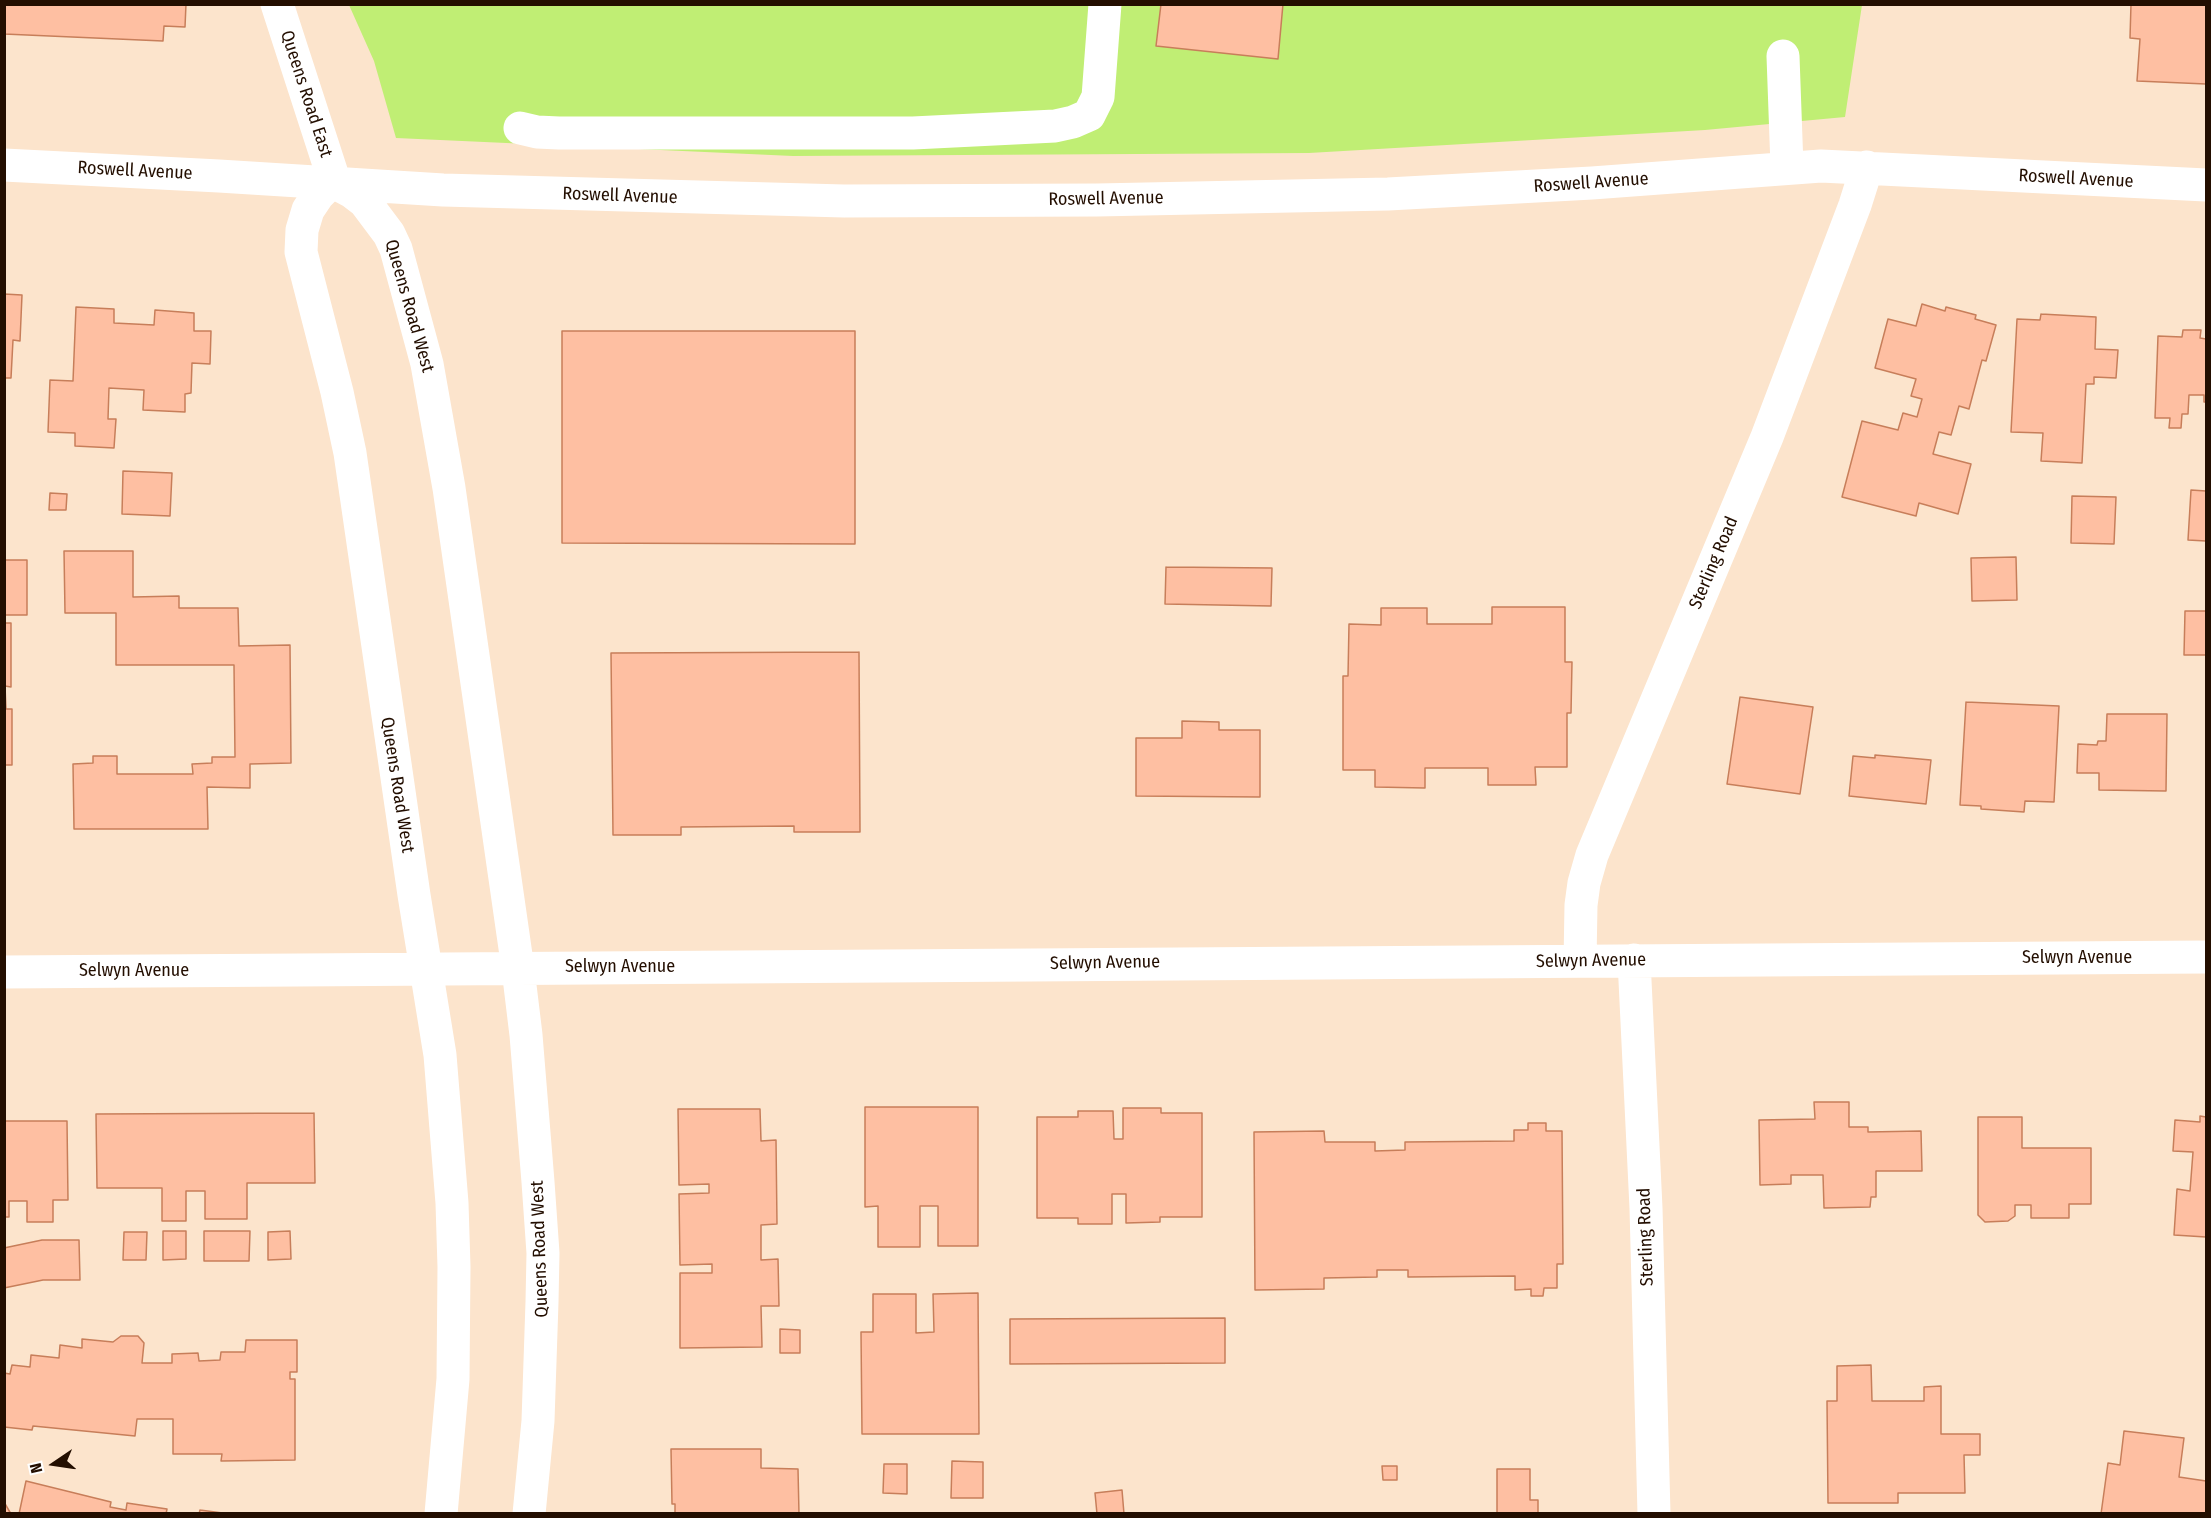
<!DOCTYPE html>
<html>
<head>
<meta charset="utf-8">
<style>
	body { margin:0 }
	#map { position:relative; width:2211px; height:1518px; overflow:hidden; background:#fce4cc; font-family:"Fira Sans Condensed",sans-serif }
	canvas { display:block }
	.frame { position:absolute; inset:0; border:6px solid #230e00; pointer-events:none }
	.north { position:absolute; left:24px; top:1434px; width:60px; height:60px; -webkit-text-stroke:4px #fff; paint-order:stroke; rotate:257deg; font-size:16px; font-weight:700; line-height:24px; text-align:center; color:#230e00 }
	.north::after { content:''; display:block; margin:auto; width:21px; height:27px; background:#230e00; clip-path:polygon(50% 0,100% 100%,50% 72%,0 100%) }
</style>
</head>
<body>
<div id="map">
<canvas width="2211" height="1518"></canvas>
<div class="frame"></div>
<div class="north">N</div>
</div>
<script>
const context = document.querySelector('canvas').getContext('2d');
context.lineJoin = 'round';
function paint(path, color) {
  context.fillStyle = color;
  context.fill(path, 'evenodd');
}
function shape(rows) {
  const path = new Path2D();
  for (const r of rows) {
    path.moveTo(r[0], r[1]);
    for (let i = 2; i < r.length; i += 2) path.lineTo(r[i], r[i + 1]);
  }
  return path;
}
function trace(path, color, width, dash) {
  context.strokeStyle = color;
  context.lineWidth = width;
  context.lineCap = dash ? 'butt' : 'round';
  context.setLineDash(dash || []);
  context.stroke(path);
}
function drawText(font, color, halo, rows, align = 'center') {
  context.font = font + ' "Fira Sans Condensed",sans-serif';
  context.lineWidth = 6;
  context.setLineDash([]);
  context.textBaseline = 'middle';
  context.strokeStyle = halo;
  context.fillStyle = color;
  for (const [text, x, y, turn = 0] of rows) {
    context.save();
    context.translate(x, y);
    context.rotate((+turn || 0) * Math.PI / 180);
    context.textAlign = isNaN(turn) ? turn : align;
    if (halo) context.strokeText(text, 0, 0);
    context.fillText(text, 0, 0);
    context.restore();
  }
}
const green = shape([
	[349,5,1862,5,1845,117,1705,130,1309,153,793,156,396,138,374,61]
]);
const building = shape([
	[4,4,186,4,185,27,164,26,163,41,4,34,4,4],
	[1161,4,1283,4,1278,59,1156,46,1161,4],
	[2131,4,2206,4,2206,84,2137,81,2140,39,2130,38,2131,4],
	[4,294,22,295,20,341,13,340,11,378,4,378,4,294],
	[1922,304,1945,311,1946,307,1976,315,1975,319,1996,325,1986,361,1982,360,1969,409,1959,406,1951,435,1939,432,1933,454,1971,464,1958,514,1919,503,1916,516,1842,497,1862,421,1898,430,1903,413,1917,417,1922,399,1911,396,1916,379,1875,368,1888,319,1916,326,1922,304],
	[76,307,114,309,114,323,154,325,155,310,194,313,194,331,211,331,210,364,192,363,191,393,185,394,185,412,143,410,144,390,109,388,108,419,116,419,114,448,75,446,75,433,48,432,50,380,73,381,76,307],
	[2041,314,2096,317,2095,349,2118,350,2116,378,2094,377,2094,384,2086,384,2082,463,2041,461,2043,433,2011,432,2017,319,2040,320,2041,314],
	[2183,330,2201,330,2200,338,2206,339,2206,402,2204,402,2204,395,2189,395,2188,414,2182,414,2181,428,2169,428,2170,418,2155,418,2158,336,2182,337,2183,330],
	[562,331,855,331,855,544,562,543,562,331],
	[123,471,172,473,170,516,122,514,123,471],
	[2191,490,2206,491,2206,541,2188,540,2191,490],
	[50,493,67,494,66,510,49,510,50,493],
	[2072,496,2116,497,2114,544,2071,543,2072,496],
	[64,551,133,551,133,597,179,596,179,608,238,608,239,646,290,645,291,763,250,764,250,788,207,787,208,829,74,829,73,764,93,763,93,756,117,756,117,774,193,774,192,764,212,763,212,757,235,757,234,665,116,665,116,613,65,613,64,551],
	[2016,557,2017,600,1972,601,1971,558,2016,557],
	[4,560,27,560,27,615,4,615,4,560],
	[1166,567,1272,568,1271,606,1165,604,1166,567],
	[1492,607,1565,607,1565,662,1572,662,1571,713,1567,713,1567,767,1535,767,1536,785,1488,785,1488,768,1425,768,1425,788,1375,787,1375,770,1343,770,1343,676,1348,676,1349,624,1381,625,1381,608,1427,608,1427,624,1492,624,1492,607],
	[2185,611,2206,611,2206,655,2184,655,2185,611],
	[4,623,11,623,11,687,5,686,6,709,12,709,12,765,4,765,4,623],
	[859,652,860,832,794,832,794,826,681,827,681,835,613,835,611,653,859,652],
	[1740,697,1813,707,1800,794,1727,784,1740,697],
	[1966,702,2059,706,2054,802,2025,801,2024,812,1981,809,1981,806,1960,805,1966,702],
	[2107,714,2167,714,2166,791,2099,790,2099,773,2077,773,2078,744,2097,745,2098,741,2106,741,2107,714],
	[1182,721,1219,722,1219,730,1260,730,1260,797,1136,796,1136,738,1182,738,1182,721],
	[1875,755,1931,760,1926,804,1849,796,1853,756,1875,758,1875,755],
	[1814,1102,1849,1102,1849,1127,1868,1127,1868,1132,1921,1131,1922,1171,1876,1171,1876,1197,1871,1197,1870,1207,1824,1208,1823,1175,1791,1175,1791,1184,1760,1185,1759,1120,1815,1119,1814,1102],
	[865,1107,978,1107,978,1246,938,1246,938,1206,920,1206,920,1247,878,1247,878,1206,865,1207,865,1107],
	[1123,1108,1161,1108,1161,1113,1202,1113,1202,1217,1160,1217,1160,1222,1126,1223,1126,1194,1112,1194,1112,1224,1078,1224,1078,1218,1037,1218,1037,1117,1078,1117,1078,1111,1113,1111,1114,1139,1123,1139,1123,1108],
	[678,1109,760,1109,761,1141,776,1140,777,1224,761,1225,761,1260,778,1259,779,1306,761,1306,762,1347,680,1348,680,1273,712,1273,712,1264,680,1265,679,1194,709,1193,709,1184,679,1185,678,1109],
	[314,1113,315,1183,247,1183,247,1219,205,1219,205,1191,186,1191,186,1221,162,1221,162,1188,97,1188,96,1114,314,1113],
	[2200,1116,2206,1117,2206,1237,2174,1235,2177,1189,2190,1191,2193,1152,2173,1151,2175,1120,2200,1122,2200,1116],
	[1978,1117,2022,1117,2022,1148,2091,1148,2091,1204,2069,1204,2069,1218,2031,1218,2031,1205,2015,1205,2015,1216,2008,1221,1985,1222,1978,1215,1978,1117],
	[4,1121,67,1121,68,1200,53,1200,53,1222,27,1222,27,1201,9,1201,9,1217,4,1217,4,1121],
	[1528,1123,1546,1123,1546,1131,1562,1131,1563,1264,1557,1264,1557,1288,1544,1288,1543,1296,1531,1296,1531,1289,1515,1290,1515,1276,1408,1277,1408,1270,1377,1270,1377,1277,1324,1278,1324,1289,1255,1290,1254,1132,1324,1131,1325,1142,1375,1142,1375,1151,1405,1150,1405,1142,1514,1141,1514,1130,1528,1130,1528,1123],
	[163,1231,186,1231,186,1259,163,1260,163,1231],
	[204,1231,250,1231,249,1261,204,1261,204,1231],
	[290,1231,291,1259,268,1260,268,1232,290,1231],
	[124,1232,147,1232,146,1260,123,1260,124,1232],
	[42,1240,79,1240,80,1280,43,1280,4,1288,4,1248,42,1240],
	[978,1293,979,1434,862,1434,861,1332,873,1332,873,1294,916,1294,916,1333,934,1332,933,1294,978,1293],
	[1225,1318,1225,1363,1010,1364,1010,1319,1225,1318],
	[780,1329,800,1330,800,1353,780,1353,780,1329],
	[121,1336,138,1336,144,1343,142,1363,172,1363,172,1354,198,1353,199,1361,220,1360,221,1352,245,1352,246,1340,297,1340,297,1372,290,1372,290,1379,295,1379,295,1460,221,1461,222,1454,173,1454,173,1419,137,1419,135,1436,33,1426,32,1430,4,1427,4,1373,10,1374,12,1365,30,1367,31,1355,59,1358,60,1345,82,1348,82,1339,113,1342,121,1336],
	[1871,1365,1872,1401,1924,1401,1924,1387,1941,1386,1941,1434,1980,1434,1980,1455,1964,1455,1965,1493,1898,1493,1898,1503,1828,1503,1827,1401,1837,1401,1837,1366,1871,1365],
	[2124,1431,2184,1438,2179,1477,2206,1481,2206,1514,2101,1514,2108,1463,2120,1465,2124,1431],
	[671,1449,761,1449,761,1468,798,1469,799,1514,675,1514,675,1504,672,1504,671,1449],
	[952,1461,983,1462,983,1498,951,1498,952,1461],
	[884,1464,907,1464,907,1494,883,1493,884,1464],
	[1382,1466,1397,1466,1397,1480,1383,1480,1382,1466],
	[1497,1469,1530,1469,1530,1500,1538,1500,1538,1514,1497,1514,1497,1469],
	[26,1481,111,1502,110,1507,126,1510,127,1503,167,1509,166,1514,19,1514,26,1481],
	[1122,1490,1124,1514,1097,1514,1095,1493,1122,1490],
	[4,1502,11,1514,4,1514,4,1502],
	[200,1510,230,1514,199,1514,200,1510]
]);
const minor = shape([
	[277,4,335,183],
	[1783,56,1787,167],
	[520,128,537,132,559,133,913,133,1055,126,1073,122,1089,115,1098,97,1105,4],
	[4,165,219,176,443,190,844,201,1097,200,1388,194,1592,183,1821,166,2206,185],
	[335,183,352,192,365,202,389,234,396,249,427,364,449,488,518,969,526,1035,538,1182,543,1253,542,1302,538,1421,529,1514],
	[335,183,325,188,318,195,308,210,302,230,301,252,337,392,350,453,414,895,440,1055,452,1203,454,1267,453,1379,441,1514],
	[1634,960,1646,1208,1654,1514],
	[1580,961,1581,905,1584,883,1592,855,1767,437,1855,205,1867,167],
	[4,972,2206,957]
]);
const streetNames = [
	["Queens Road East",306,94,72],
	["Roswell Avenue",135,171,3],
	["Roswell Avenue",2076,179,3],
	["Roswell Avenue",1591,183,-4],
	["Roswell Avenue",620,196,2],
	["Roswell Avenue",1106,199,-1],
	["Queens Road West",409,306,74],
	["Sterling Road",1714,563,-67],
	["Queens Road West",397,785,81],
	["Selwyn Avenue",2077,958],
	["Selwyn Avenue",1591,961,-1],
	["Selwyn Avenue",1105,963,-1],
	["Selwyn Avenue",620,967],
	["Selwyn Avenue",134,971],
	["Sterling Road",1646,1237,-92],
	["Queens Road West",540,1249,-92]
];
paint(green, '#c0ee74');
paint(building, '#febfa2');
trace(building, '#c77e5a', 1.5);
trace(minor, '#fff', 33);
drawText('18px', '#230e00', '#fff', streetNames);
</script>
</body>
</html>
